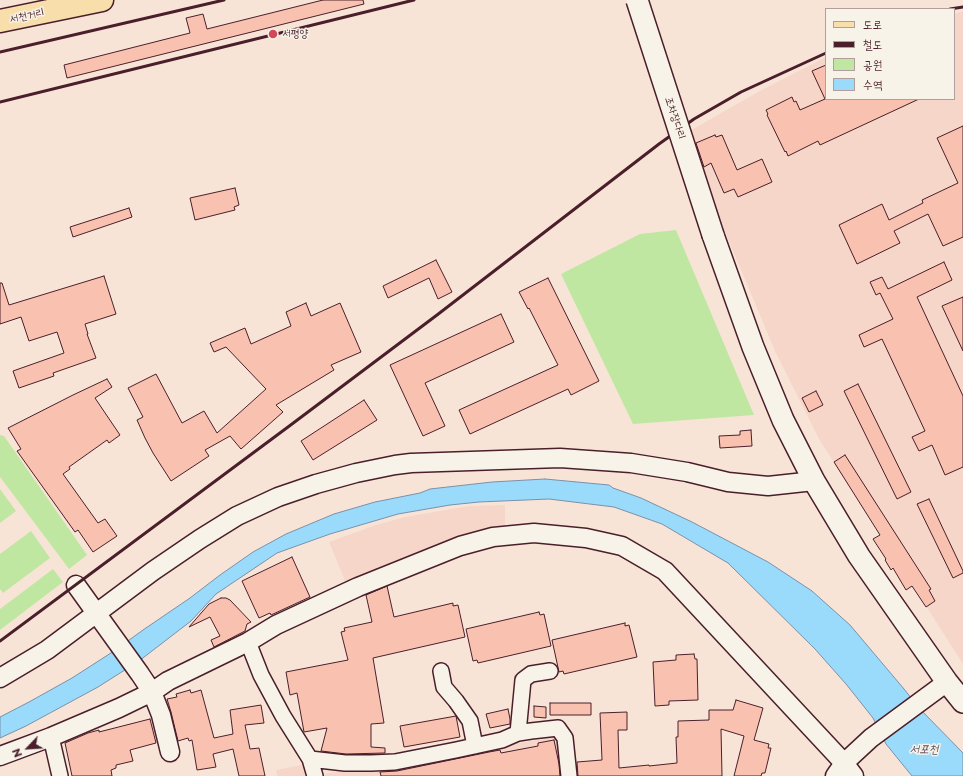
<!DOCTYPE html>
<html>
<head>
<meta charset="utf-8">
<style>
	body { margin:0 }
	#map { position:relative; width:963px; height:776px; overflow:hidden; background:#f8e4d7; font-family:"Playpen Sans","Poor Story",sans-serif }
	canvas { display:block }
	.legend { position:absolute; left:825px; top:8px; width:130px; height:92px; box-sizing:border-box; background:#f7f3e8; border:1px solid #b29e9c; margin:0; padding:5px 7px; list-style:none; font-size:12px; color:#4a1f2b }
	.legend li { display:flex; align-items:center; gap:8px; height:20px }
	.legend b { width:20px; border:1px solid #b29e9c }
	.north { position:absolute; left:8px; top:728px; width:40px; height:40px; -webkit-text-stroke:3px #f7f3e8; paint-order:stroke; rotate:245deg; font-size:11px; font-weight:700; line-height:16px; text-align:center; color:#4a1f2b }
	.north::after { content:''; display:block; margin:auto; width:14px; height:18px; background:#4a1f2b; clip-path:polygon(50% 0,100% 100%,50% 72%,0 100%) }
</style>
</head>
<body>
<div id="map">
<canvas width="963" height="776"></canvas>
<ul class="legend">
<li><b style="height:5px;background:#f8deab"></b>도로</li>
<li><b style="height:5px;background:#4a1f2b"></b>철도</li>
<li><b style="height:11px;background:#c0e7a2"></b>공원</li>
<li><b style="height:11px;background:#9adbfc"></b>수역</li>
</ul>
<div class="north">N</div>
</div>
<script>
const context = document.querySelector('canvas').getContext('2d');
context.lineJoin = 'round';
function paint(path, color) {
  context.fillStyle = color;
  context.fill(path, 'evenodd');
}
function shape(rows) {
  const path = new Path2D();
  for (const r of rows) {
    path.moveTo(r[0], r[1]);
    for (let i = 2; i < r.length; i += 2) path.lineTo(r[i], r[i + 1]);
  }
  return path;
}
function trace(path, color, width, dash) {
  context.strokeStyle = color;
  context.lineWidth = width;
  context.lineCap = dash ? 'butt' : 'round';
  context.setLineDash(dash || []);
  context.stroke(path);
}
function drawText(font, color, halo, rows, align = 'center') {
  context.font = font + ' "Playpen Sans","Poor Story",sans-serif';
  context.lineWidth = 3;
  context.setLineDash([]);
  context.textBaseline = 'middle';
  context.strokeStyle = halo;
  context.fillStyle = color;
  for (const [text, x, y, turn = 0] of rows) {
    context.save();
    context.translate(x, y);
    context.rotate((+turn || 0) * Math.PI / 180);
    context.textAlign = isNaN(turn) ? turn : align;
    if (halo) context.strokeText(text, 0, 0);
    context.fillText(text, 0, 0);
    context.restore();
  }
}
const built = shape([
	[963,11,963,664,819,439,775,351,705,184,688,132,760,91,826,57,826,99,954,99,954,14],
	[505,505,505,528,468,533,346,583,329,542,376,525,405,517,469,506],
	[556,737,562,776,325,776,324,774,385,763,495,747],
	[307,764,309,776,277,776,276,770]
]);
const green = shape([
	[676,230,754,415,633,424,561,274,640,234],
	[0,435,4,436,87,555,69,569,0,477],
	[0,489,16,511,0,523],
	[31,531,50,558,3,593,0,589,0,554],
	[53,569,63,582,0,630,0,609]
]);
const water = shape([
	[545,479,609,485,613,488,641,498,692,522,768,562,812,591,850,625,904,689,920,709,963,753,963,776,912,776,886,744,873,718,846,684,815,649,728,563,662,524,614,507,549,499,479,502,450,505,398,514,330,534,277,553,216,594,191,621,139,661,98,687,26,726,0,738,0,717,29,702,72,678,114,651,143,630,190,598,220,575,253,552,286,534,334,514,375,502,420,493,430,489,492,482,545,479]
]);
const building = shape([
	[323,0,363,0,364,4,67,78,64,65,190,33,186,18,203,14,207,29,323,0],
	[826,65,826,99,919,99,820,145,818,141,788,156,786,151,785,152,767,115,768,114,766,110,792,97,794,102,796,101,800,110,825,99,812,71,826,65],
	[963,126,963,237,943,246,928,214,894,231,900,243,857,264,839,225,882,204,889,220,923,203,922,200,958,183,937,138,963,126],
	[715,135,716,137,722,135,737,170,762,159,772,182,738,197,734,189,724,193,711,163,704,167,696,143,715,135],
	[235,188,239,205,234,207,235,210,195,220,190,198,235,188],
	[129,208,132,217,73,237,70,227,129,208],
	[436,260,452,292,438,299,429,278,388,298,383,286,436,260],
	[944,262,952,280,917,297,963,396,963,467,945,475,932,445,919,451,912,437,925,431,882,339,864,347,859,335,893,319,880,293,876,295,870,282,882,277,888,289,944,262],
	[104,276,116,314,85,324,88,334,87,334,96,358,53,373,54,376,19,388,13,371,64,353,57,332,29,341,21,317,0,324,0,283,2,283,9,305,104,276],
	[548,278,599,381,571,395,568,389,470,434,459,410,558,365,529,308,528,309,519,292,548,278],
	[963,297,963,351,942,306,963,297],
	[306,303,311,316,340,303,361,352,331,365,334,370,276,405,283,412,241,449,230,436,205,450,209,456,171,481,153,453,145,438,137,420,143,417,128,388,156,374,182,423,204,411,217,433,266,389,226,347,214,352,210,343,245,328,251,344,291,326,286,312,306,303],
	[501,314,514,342,425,383,445,426,423,436,390,365,501,314],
	[107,379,112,387,95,398,120,435,109,443,107,440,69,467,70,469,63,474,98,523,105,519,117,536,93,552,78,530,75,532,17,451,21,449,8,428,73,395,107,379],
	[858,384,911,492,897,499,844,391,858,384],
	[816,391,823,405,809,412,802,398,816,391],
	[364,400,377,420,313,460,301,441,364,400],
	[751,430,752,446,720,448,719,436,740,435,740,431,751,430],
	[845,455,931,589,929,590,935,601,926,607,912,586,906,590,893,568,891,570,885,560,886,559,873,539,880,535,834,462,845,455],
	[929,499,963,571,963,573,953,578,917,504,929,499],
	[292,557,310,597,271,615,270,613,259,618,242,581,292,557],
	[387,586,394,617,453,603,453,606,458,605,465,637,373,658,384,723,371,724,371,747,385,748,385,753,346,754,321,751,327,728,304,732,297,693,290,695,286,672,348,660,341,632,345,631,344,628,372,622,366,595,387,586],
	[221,598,226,598,230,600,251,622,247,624,245,631,214,647,211,640,220,636,210,617,189,627,209,604,221,598],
	[539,612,540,615,544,614,551,646,478,663,477,660,473,661,466,629,539,612],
	[625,623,625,626,629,625,637,657,564,674,563,671,559,672,552,640,625,623],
	[694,654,695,659,697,659,698,700,669,701,669,705,655,706,653,662,676,660,676,655,694,654],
	[190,690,191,693,201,690,214,738,233,734,230,710,261,705,264,723,245,725,250,749,259,748,265,776,239,776,233,749,213,754,216,767,197,770,192,740,189,741,188,738,178,741,171,712,167,699,177,697,176,694,190,690],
	[736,700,763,708,754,740,769,744,768,748,771,748,765,773,762,773,761,776,734,776,744,736,721,729,722,776,578,776,577,762,602,760,600,713,627,712,627,730,618,730,619,768,649,765,649,766,677,763,676,737,678,737,678,721,709,720,709,710,733,710,736,700],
	[550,703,591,703,591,715,550,715,550,703],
	[534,706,546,707,546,718,534,717,534,706],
	[508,709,510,719,510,724,490,728,486,714,508,709],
	[456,716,460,737,404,747,400,726,456,716],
	[150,719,156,743,130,750,133,761,116,765,116,768,111,770,112,776,72,776,65,743,88,733,99,730,99,732,150,719],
	[554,740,559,764,560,776,381,776,380,772,397,771,489,752,500,750,501,753,538,746,538,743,554,740]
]);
const minor = shape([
	[248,642,261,675,283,716,310,759,315,776],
	[441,671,444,687,456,701,470,721,475,746],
	[518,733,523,680,531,674,550,671],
	[51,737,60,776],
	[310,759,345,763,371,763,395,762,456,750,502,740,518,733,531,731,558,728,565,738,569,776]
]);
const tertiary = shape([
	[76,585,140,674,152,692,161,715,170,752],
	[0,678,47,650,153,571,200,539,237,516,278,497,316,484,356,473,395,465,411,463,560,458,631,463,687,472,728,482,768,486,814,481],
	[0,756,51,737,119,708,152,692,168,681,248,642,276,625,358,587,460,546,493,537,534,533,586,538,622,546,665,571,844,763,854,776],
	[835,776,844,763,871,738,947,682]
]);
const secondary = shape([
	[713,235,753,347,783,420,814,481,859,556,947,682,963,702]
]);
const primary = shape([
	[0,21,102,0]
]);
const rail = shape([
	[950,9,963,7],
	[0,52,224,0],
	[0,102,414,0],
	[0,641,292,424,437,315,659,144,694,119,741,92,826,53]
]);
const secondaryBridge = shape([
	[637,0,713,235]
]);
const markers = [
	[273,34,5,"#d1495b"]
];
const streetNames = [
	["서천거리",27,16,-12],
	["조차장다리",675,118,72]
];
const poiNames = [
	["서평양",282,34]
];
const waterNames = [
	["서포천",924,750]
];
paint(built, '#f5d6c8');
paint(green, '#c0e7a2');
paint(water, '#9adbfc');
trace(water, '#7a90a8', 1);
paint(building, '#f9c1af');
trace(building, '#4a1f2b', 1);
trace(minor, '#4a1f2b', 18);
trace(tertiary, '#4a1f2b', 21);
trace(secondary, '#4a1f2b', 24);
trace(primary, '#4a1f2b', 25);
trace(minor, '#f7f3e8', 15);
trace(tertiary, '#f7f3e8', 18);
trace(secondary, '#f7f3e8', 21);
trace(primary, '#f8deab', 22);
trace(rail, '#4a1f2b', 3);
trace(secondaryBridge, '#4a1f2b', 24, []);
trace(secondaryBridge, '#f7f3e8', 21);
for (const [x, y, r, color] of markers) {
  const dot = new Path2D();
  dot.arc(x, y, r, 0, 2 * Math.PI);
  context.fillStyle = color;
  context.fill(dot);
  trace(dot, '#f7f3e8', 1.5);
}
drawText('11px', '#4a1f2b', '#f7f3e8', streetNames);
drawText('11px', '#4a1f2b', '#f7f3e8', poiNames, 'left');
drawText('italic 12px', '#5e4e5f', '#f7f3e8', waterNames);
</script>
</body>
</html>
